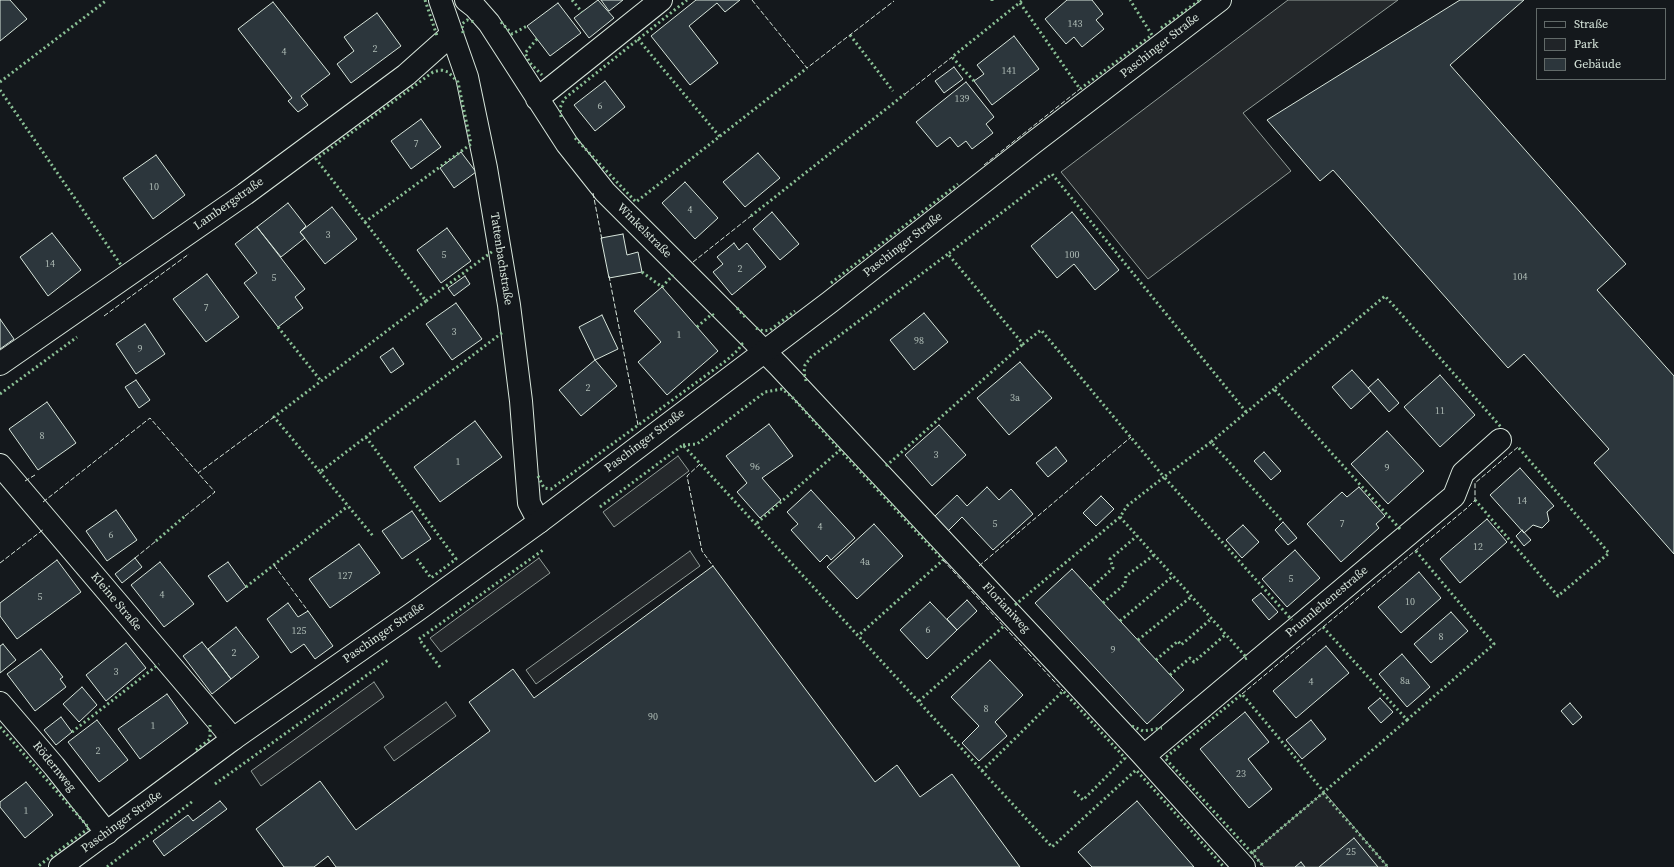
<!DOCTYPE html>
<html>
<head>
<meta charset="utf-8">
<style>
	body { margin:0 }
	#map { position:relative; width:1674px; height:867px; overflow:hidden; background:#14181c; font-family:"Source Serif 4",serif }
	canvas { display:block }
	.legend { position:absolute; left:1536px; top:8px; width:130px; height:72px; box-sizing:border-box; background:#14181c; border:1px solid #626a69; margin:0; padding:5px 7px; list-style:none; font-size:12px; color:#d8e6dc }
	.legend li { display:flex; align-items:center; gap:8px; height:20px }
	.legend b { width:20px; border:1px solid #626a69 }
</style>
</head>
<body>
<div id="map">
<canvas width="1674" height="867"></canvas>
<ul class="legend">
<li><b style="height:5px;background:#14181c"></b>Straße</li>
<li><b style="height:11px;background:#202428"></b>Park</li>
<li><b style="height:11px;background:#2c363c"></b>Gebäude</li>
</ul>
</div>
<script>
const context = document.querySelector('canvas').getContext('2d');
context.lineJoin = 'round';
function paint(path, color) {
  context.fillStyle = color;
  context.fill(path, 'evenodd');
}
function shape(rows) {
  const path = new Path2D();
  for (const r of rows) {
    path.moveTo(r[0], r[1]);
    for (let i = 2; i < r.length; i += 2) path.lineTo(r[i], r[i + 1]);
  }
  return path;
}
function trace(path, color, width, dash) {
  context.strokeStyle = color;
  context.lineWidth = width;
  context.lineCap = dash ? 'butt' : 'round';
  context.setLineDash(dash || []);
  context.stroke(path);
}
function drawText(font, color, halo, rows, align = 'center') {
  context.font = font + ' "Source Serif 4",serif';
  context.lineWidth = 3;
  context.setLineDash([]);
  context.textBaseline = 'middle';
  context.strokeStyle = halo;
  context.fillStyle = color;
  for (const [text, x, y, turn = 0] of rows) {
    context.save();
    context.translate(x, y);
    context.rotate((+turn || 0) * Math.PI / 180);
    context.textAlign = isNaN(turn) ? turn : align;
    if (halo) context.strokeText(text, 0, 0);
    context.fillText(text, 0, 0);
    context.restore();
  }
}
const green = shape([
	[1324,792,1388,867,1264,867,1252,853,1324,792]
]);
const parking = shape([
	[1288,0,1398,0,1243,113,1291,171,1148,279,1061,172,1288,0],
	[678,456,689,471,614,527,603,512,678,456],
	[690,551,700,566,536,684,526,670,690,551],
	[539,558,550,573,441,652,430,638,539,558],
	[374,682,384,697,261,786,251,771,374,682],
	[446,702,456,716,394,761,384,747,446,702]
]);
const building = shape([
	[0,0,10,0,27,19,0,41,0,0],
	[598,0,614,18,589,38,574,18,598,0],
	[601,0,623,0,609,11,601,0],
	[696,0,740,0,725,12,717,3,689,26,718,63,690,85,651,36,696,0],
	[1067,0,1092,0,1103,14,1096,20,1104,29,1082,47,1074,37,1066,44,1045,19,1067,0],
	[1460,0,1524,0,1450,65,1626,264,1597,290,1674,376,1674,554,1594,463,1609,449,1524,354,1508,368,1333,170,1320,181,1267,120,1460,0],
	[273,2,330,74,301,96,308,105,298,112,288,101,292,98,238,29,273,2],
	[558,3,581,33,550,56,527,26,558,3],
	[377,13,401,46,351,83,337,64,354,51,344,37,377,13],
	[1014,36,1039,69,992,105,974,81,984,74,977,65,1014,36],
	[954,67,963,79,944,93,935,81,954,67],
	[605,81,625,107,595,131,574,105,605,81],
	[966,82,994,117,986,124,993,133,972,149,966,141,958,147,950,137,937,147,916,122,966,82],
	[421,119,441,147,411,169,391,141,421,119],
	[461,152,476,172,454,188,440,168,461,152],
	[758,153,780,178,745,207,723,182,758,153],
	[156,155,185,195,153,219,123,178,156,155],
	[685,182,718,218,695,239,662,203,685,182],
	[288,203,306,226,300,232,305,238,281,257,257,227,288,203],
	[332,207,357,239,325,264,300,232,332,207],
	[772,212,799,244,780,260,753,229,772,212],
	[1072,212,1119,270,1095,290,1074,264,1057,278,1031,246,1072,212],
	[257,227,305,289,295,297,303,308,278,327,244,283,257,273,235,244,257,227],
	[447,228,471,261,441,283,417,250,447,228],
	[52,233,81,270,48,296,20,257,52,233],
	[623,234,627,255,638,252,642,272,609,278,601,238,623,234],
	[734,243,739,250,747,243,766,267,732,295,713,272,723,264,717,257,734,243],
	[207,274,239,317,206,342,173,299,207,274],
	[465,276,470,284,454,296,448,288,465,276],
	[662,287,718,351,667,395,638,362,661,342,634,311,662,287],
	[456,303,482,339,452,360,426,324,456,303],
	[924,313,948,342,914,370,890,340,924,313],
	[602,315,618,349,595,360,579,327,602,315],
	[0,319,14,339,0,349,0,319],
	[145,324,165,354,136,374,116,344,145,324],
	[393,348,404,364,391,373,380,357,393,348],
	[595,360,617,386,581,416,559,390,595,360],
	[1020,362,1052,398,1009,435,977,398,1020,362],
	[1352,370,1371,391,1351,409,1332,387,1352,370],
	[1440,375,1475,415,1440,447,1404,407,1440,375],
	[1378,379,1399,403,1389,412,1368,388,1378,379],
	[136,380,150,400,139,408,125,387,136,380],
	[47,402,76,443,38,470,9,429,47,402],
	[475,421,502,457,440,502,414,467,475,421],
	[769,424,793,456,762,478,781,500,760,518,737,492,747,483,726,456,769,424],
	[939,425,966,455,932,486,905,455,939,425],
	[1387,431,1424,471,1388,504,1351,464,1387,431],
	[1056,447,1067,461,1048,477,1036,463,1056,447],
	[1264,452,1281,471,1271,480,1254,461,1264,452],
	[1520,468,1554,506,1547,512,1549,521,1542,528,1533,525,1524,533,1490,495,1520,468],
	[987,487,999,500,1011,489,1033,514,993,550,962,517,948,531,935,516,957,495,967,506,987,487],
	[1359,487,1385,516,1376,524,1379,528,1341,562,1307,524,1342,492,1347,497,1359,487],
	[811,490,855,538,831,560,827,555,820,562,791,530,798,524,787,512,811,490],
	[1101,496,1114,509,1096,526,1083,513,1101,496],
	[116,510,137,540,107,561,86,531,116,510],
	[412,511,431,539,402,559,382,531,412,511],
	[1487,519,1507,542,1460,583,1440,559,1487,519],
	[1283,522,1297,538,1288,545,1275,530,1283,522],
	[874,524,903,556,857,599,827,567,874,524],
	[1243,525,1259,542,1242,558,1226,540,1243,525],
	[1522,530,1531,540,1524,546,1516,536,1522,530],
	[359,544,380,573,330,608,309,579,359,544],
	[1295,550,1320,578,1287,607,1262,579,1295,550],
	[135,558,142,567,122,583,115,574,135,558],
	[57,560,81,592,17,639,0,616,0,603,57,560],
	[160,562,194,604,164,627,131,585,160,562],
	[228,562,246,587,227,602,208,576,228,562],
	[713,566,875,782,897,765,920,797,952,774,1020,867,336,867,328,856,314,867,284,867,256,829,320,781,356,830,490,731,469,702,513,669,534,698,713,566],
	[1072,569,1184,690,1147,724,1035,603,1072,569],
	[1419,572,1441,598,1401,633,1378,607,1419,572],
	[1261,593,1278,612,1269,620,1252,600,1261,593],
	[967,600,977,611,957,630,947,619,967,600],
	[930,602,957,630,927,659,900,630,930,602],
	[288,603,298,617,308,611,333,646,315,659,304,644,291,653,267,619,288,603],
	[1451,612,1468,631,1431,663,1414,644,1451,612],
	[236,627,259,657,231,679,208,649,236,627],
	[202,642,231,679,212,694,183,656,202,642],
	[126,643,146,668,106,701,86,675,126,643],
	[3,644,16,660,0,673,0,646,3,644],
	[1326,646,1349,673,1296,718,1273,691,1326,646],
	[41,649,63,677,60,679,66,687,35,711,7,674,41,649],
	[1402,654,1430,687,1407,707,1379,674,1402,654],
	[990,660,1023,695,995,722,1007,736,979,761,962,743,979,726,951,697,990,660],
	[82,687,97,705,79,722,63,704,82,687],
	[167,694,188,723,140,759,118,729,167,694],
	[1380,698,1393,712,1381,723,1368,708,1380,698],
	[1570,703,1582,717,1573,725,1561,711,1570,703],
	[1245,712,1269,742,1248,759,1272,789,1249,808,1200,749,1245,712],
	[61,717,72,732,56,745,44,730,61,717],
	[97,720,128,760,99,782,68,742,97,720],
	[1311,720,1326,739,1302,759,1286,740,1311,720],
	[26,782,53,815,25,838,0,807,0,802,26,782],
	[220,801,227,809,164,856,153,841,188,815,193,821,220,801],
	[1137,801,1194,867,1092,867,1078,852,1137,801],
	[1354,838,1378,867,1319,867,1354,838],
	[1301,862,1305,867,1295,867,1301,862]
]);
const street = shape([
	[440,0,467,77,486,168,509,305,521,401,529,503,539,522],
	[466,0,475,7,489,23,567,144,605,192,779,366,1140,752,1244,867],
	[537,99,661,0],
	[0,364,245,194,406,75,452,34],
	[0,465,233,739],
	[0,703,54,766,107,833],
	[1144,756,1454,496,1463,473,1500,440]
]);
const secondary = shape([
	[60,867,233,739,416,611,539,522,830,302,1033,143,1220,0]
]);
const hedge = shape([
	[425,0,437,36],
	[572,0,582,12],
	[992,0,992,1],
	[1020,3,1080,89,1152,35,1130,0],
	[501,22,512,34,527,26],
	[1161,28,1200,0],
	[463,33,462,24,467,20,475,22],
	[850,35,893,91],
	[537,39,525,53,530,63,542,75],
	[638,39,720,137],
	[441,70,448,72,458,82,471,144,365,222,316,159,433,72,441,70],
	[974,81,952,57,1023,0],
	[0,82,107,0],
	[0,90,121,265],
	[561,117,560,108,564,99,687,0],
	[575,138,636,202,807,68],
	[751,216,905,94],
	[365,222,426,301,493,251],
	[642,272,662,287,673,275],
	[831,283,958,184],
	[426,301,274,417,320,472,503,332],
	[737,308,745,317],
	[278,327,321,381],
	[697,327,712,314,714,316],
	[756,328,763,331,770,330,795,311],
	[806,381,804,373,805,365,811,357,948,254],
	[1274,389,1211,442,1283,522],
	[0,394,77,337],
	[366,437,456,559,431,578,417,559],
	[1211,442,1164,477,1292,620],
	[683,445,697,444,765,392,782,389,792,397,840,450],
	[886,466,1023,344],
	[320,472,373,536],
	[538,476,544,488,551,489,727,360,738,350,742,344,740,342],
	[1475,500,1558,596,1609,553,1518,447],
	[600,507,683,445,1052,847,1136,770,1224,867],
	[757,523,840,450,943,560,859,635],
	[1400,529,1274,389,1385,296,1501,427],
	[156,541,185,516],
	[246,587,348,506],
	[1090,589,1113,568,1110,559,1137,536],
	[1103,603,1125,584,1126,576,1154,555],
	[1015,605,1120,517],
	[1120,621,1173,576],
	[1323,627,1407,720,1324,792,1252,853,1165,758,1242,694,1324,792],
	[1138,640,1191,597],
	[1245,659,1247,658,1120,517,1127,506,1164,477,1041,330,1023,344,948,254,1052,174,1247,413],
	[1156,660,1178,641,1181,645,1211,619],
	[440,667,419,639,543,550],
	[1170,675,1190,658,1194,662,1225,635],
	[919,701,1004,626],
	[1407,720,1494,644,1415,550],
	[1132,726,1143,731,1162,728],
	[0,727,89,828,37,867],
	[72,732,159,664],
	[196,750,210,739,210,725],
	[982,771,1063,691,1125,758,1083,800,1073,790],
	[215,784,388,660],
	[1323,793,1388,867],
	[1253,852,1252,853,1264,867],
	[107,867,193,801]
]);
const fence = shape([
	[752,0,807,68,894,1],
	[905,94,952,57],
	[984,165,1080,89],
	[593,193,602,240],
	[693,262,751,216],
	[609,276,638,425],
	[104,316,189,254],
	[700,464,687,476,702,551,713,566],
	[25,481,35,475],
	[43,502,150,418,198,473],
	[185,516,215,492,198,473,274,417],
	[135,558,156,541],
	[943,560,1063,691],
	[0,563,44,529],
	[274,565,308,611],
	[979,566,1131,437],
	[1242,694,1467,508,1475,500,1475,483,1518,447]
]);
const numberNames = [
	["143",1075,24],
	["2",375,49],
	["4",284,52],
	["141",1009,71],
	["139",962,99],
	["6",600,106],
	["7",416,144],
	["10",154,187],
	["4",690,210],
	["3",328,235],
	["5",444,255],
	["100",1072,255],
	["14",50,264],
	["2",740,269],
	["104",1520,277],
	["5",274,278],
	["7",206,308],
	["3",454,332],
	["1",679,335],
	["98",919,341],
	["9",140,349],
	["2",588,388],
	["3a",1015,398],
	["11",1440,411],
	["8",42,436],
	["3",936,455],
	["1",458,462],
	["96",755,467],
	["9",1387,468],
	["14",1522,501],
	["5",995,524],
	["7",1342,524],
	["4",820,527],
	["6",111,535],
	["12",1478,547],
	["4a",865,562],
	["127",345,576],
	["5",1291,579],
	["4",162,595],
	["5",40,597],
	["10",1410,602],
	["6",928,630],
	["125",299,631],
	["8",1441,637],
	["9",1113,650],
	["2",234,653],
	["3",116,672],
	["8a",1405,681],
	["4",1311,682],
	["8",986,709],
	["90",653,717],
	["1",153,726],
	["2",98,751],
	["23",1241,774],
	["1",26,811],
	["25",1351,852]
];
const streetNames = [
	["Paschinger Straße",1160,46,-38],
	["Lambergstraße",229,204,-35],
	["Winkelstraße",644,231,45],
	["Paschinger Straße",903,245,-38],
	["Tattenbachstraße",501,259,81],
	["Paschinger Straße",645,441,-37],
	["Kleine Straße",116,602,50],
	["Prunnlehenestraße",1327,602,-40],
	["Florianiweg",1006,608,47],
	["Paschinger Straße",384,633,-35],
	["Rödernweg",54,767,51],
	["Paschinger Straße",122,822,-36]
];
paint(green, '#202428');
trace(green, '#939e99', 1);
paint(parking, '#24282b');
trace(parking, '#939e99', 1);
paint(building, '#2c363c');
trace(building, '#d8e6dc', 1);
trace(street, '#d8e6dc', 24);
trace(secondary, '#d8e6dc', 24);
trace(street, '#14181c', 22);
trace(secondary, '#14181c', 22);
trace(hedge, '#8ac095', 3, [2, 3]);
trace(fence, '#d8e6dc', 1, [5, 2]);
drawText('10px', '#adbab4', null, numberNames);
drawText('12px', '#d8e6dc', '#14181c', streetNames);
</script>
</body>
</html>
